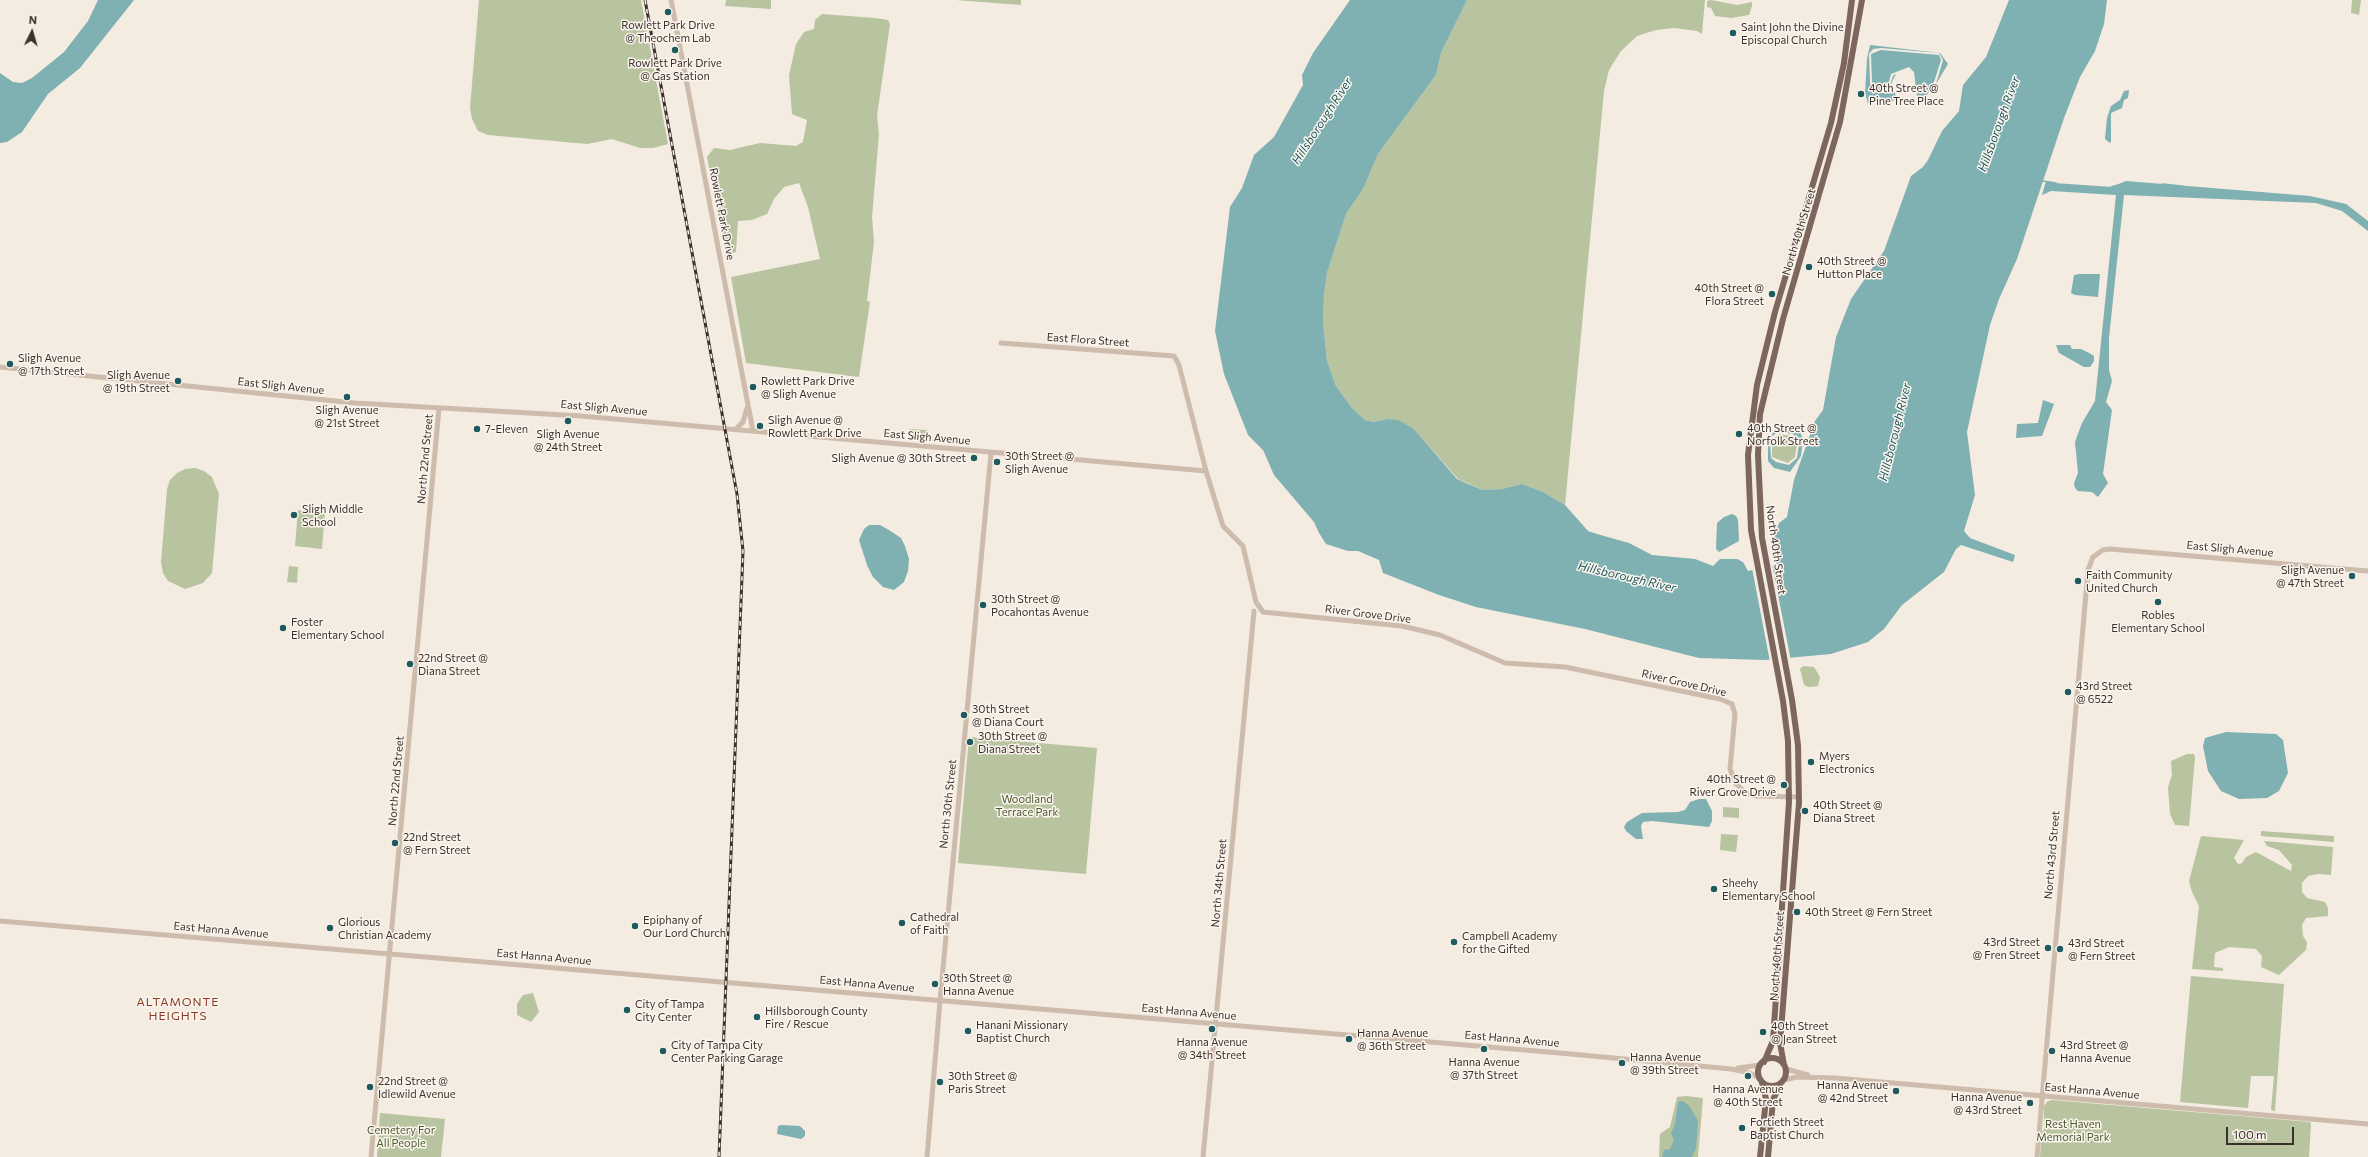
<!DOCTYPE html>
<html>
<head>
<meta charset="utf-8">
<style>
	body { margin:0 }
	#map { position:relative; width:2368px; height:1157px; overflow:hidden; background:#f4ebe1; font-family:Commissioner,sans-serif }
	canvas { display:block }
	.north { position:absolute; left:12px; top:12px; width:40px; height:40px; -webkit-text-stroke:3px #fbf5ee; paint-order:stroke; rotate:5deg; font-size:11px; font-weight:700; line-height:16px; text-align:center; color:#3b302b }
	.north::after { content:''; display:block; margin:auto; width:14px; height:18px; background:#3b302b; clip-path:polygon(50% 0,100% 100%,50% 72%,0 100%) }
	.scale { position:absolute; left:2226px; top:1127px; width:68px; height:18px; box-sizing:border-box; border:2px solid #3b302b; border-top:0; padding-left:5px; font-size:12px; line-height:14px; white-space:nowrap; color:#3b302b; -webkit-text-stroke:3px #fbf5ee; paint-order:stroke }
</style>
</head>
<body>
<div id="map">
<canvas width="2368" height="1157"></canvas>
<div class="north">N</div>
<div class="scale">100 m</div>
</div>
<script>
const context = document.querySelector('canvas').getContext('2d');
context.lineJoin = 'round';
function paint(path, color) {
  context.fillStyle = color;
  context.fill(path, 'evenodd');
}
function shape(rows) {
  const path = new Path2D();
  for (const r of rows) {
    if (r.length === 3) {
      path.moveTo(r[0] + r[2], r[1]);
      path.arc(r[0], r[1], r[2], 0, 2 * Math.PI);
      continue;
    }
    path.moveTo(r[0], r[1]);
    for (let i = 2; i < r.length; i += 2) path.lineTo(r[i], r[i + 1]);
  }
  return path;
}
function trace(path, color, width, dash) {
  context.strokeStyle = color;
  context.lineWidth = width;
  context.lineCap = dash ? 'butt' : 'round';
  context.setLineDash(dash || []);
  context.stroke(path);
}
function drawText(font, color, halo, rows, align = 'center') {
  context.font = font + ' Commissioner,sans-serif';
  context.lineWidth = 3;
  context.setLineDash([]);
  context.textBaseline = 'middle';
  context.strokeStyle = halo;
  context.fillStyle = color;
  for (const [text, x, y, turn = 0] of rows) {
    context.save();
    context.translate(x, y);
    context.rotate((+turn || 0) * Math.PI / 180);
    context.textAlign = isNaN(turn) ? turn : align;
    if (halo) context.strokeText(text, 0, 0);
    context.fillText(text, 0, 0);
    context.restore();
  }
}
const green = shape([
	[479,0,641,0,668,144,653,148,640,148,612,139,587,144,488,135,478,131,472,119,470,108],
	[726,0,771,0,771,9,725,6],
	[956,0,1021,0,1021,5],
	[1467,0,1705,0,1702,34,1697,31,1674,28,1656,30,1637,36,1621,51,1609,70,1604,91,1565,505,1543,492,1522,484,1502,489,1483,490,1458,479,1414,429,1387,419,1373,422,1365,420,1352,408,1336,386,1327,361,1323,322,1324,295,1327,273,1346,214,1363,189,1378,154,1436,75,1441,53],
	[1711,0,1737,5,1752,2,1752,6,1749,15,1731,18,1715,16,1711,8,1707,7,1707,1],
	[2352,0,2361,0,2359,15,2351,13],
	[822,14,875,18,888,20,890,24,877,116,879,134,872,217,874,242,867,301,870,302,859,377,746,363,731,277,820,259,808,207,799,183,784,187,774,199,767,214,752,220,738,221,736,252,726,255,707,157,714,148,730,150,760,143,796,146,803,142,807,120,792,114,789,75,796,44,804,32,814,29,815,20],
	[910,429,927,430,926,441,909,439],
	[1778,434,1792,436,1796,439,1797,445,1795,457,1788,463,1772,457,1772,442],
	[195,468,204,471,212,477,219,494,212,573,203,583,185,589,168,581,163,573,161,562,167,489,170,480,177,473,185,469],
	[298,510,325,512,322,549,295,546],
	[289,566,298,567,297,583,287,582],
	[1803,666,1814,667,1820,677,1818,686,1809,687,1804,685,1800,669],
	[969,737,1097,748,1086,874,958,863],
	[2187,754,2194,754,2195,758,2189,826,2175,825,2170,814,2168,787,2172,775,2171,761],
	[1723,807,1739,808,1739,818,1723,817],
	[2261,831,2334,836,2334,842,2261,836],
	[1721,834,1738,835,1736,852,1720,850],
	[2201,836,2244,840,2234,858,2238,864,2242,863,2246,857,2256,852,2291,871,2292,865,2279,850,2267,846,2264,841,2333,847,2331,875,2318,874,2308,876,2302,883,2302,892,2307,898,2325,902,2328,908,2328,916,2306,918,2302,925,2303,936,2307,942,2306,950,2279,975,2261,967,2262,956,2256,949,2229,947,2215,953,2214,967,2223,968,2223,971,2192,969,2199,906,2192,892,2189,881],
	[2191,976,2284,984,2275,1111,2271,1110,2274,1076,2251,1076,2248,1108,2180,1102],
	[533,993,539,1012,531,1022,517,1015,517,1004,523,995],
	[1686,1096,1703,1098,1698,1157,1659,1157,1660,1134,1670,1127,1677,1097],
	[2052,1100,2310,1122,2311,1124,2309,1157,2040,1157,2042,1131,2044,1130,2044,1106,2047,1102],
	[380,1113,445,1119,441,1157,377,1157]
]);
const water = shape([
	[98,0,134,0,80,68,48,94,22,132,7,142,0,143,0,73,13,82,22,83,32,78,64,52,88,21],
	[1350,0,1467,0,1441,53,1436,75,1378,154,1363,189,1346,214,1327,273,1324,295,1323,322,1327,361,1336,386,1352,408,1365,420,1373,422,1387,419,1398,420,1414,429,1457,479,1468,484,1483,490,1502,489,1522,484,1543,492,1565,505,1588,531,1597,534,1629,543,1652,555,1695,559,1713,566,1720,559,1737,559,1743,562,1748,571,1776,565,1775,533,1779,523,1787,517,1794,480,1815,421,1823,410,1836,337,1851,299,1884,251,1911,176,1923,167,1928,160,1942,131,1959,111,1963,85,1986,57,2009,0,2107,0,2104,24,2095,51,2080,77,2064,118,2017,259,1999,299,1990,325,1967,432,1975,495,1964,531,1970,538,2015,555,2013,562,1961,545,1956,549,1944,572,1902,605,1884,629,1868,642,1831,654,1765,660,1699,658,1585,629,1476,607,1439,595,1383,573,1379,560,1358,551,1348,551,1326,544,1319,533,1314,522,1274,475,1263,450,1248,435,1224,374,1215,331,1230,207,1242,188,1254,155,1274,137,1303,85,1302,75,1313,53],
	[1870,45,1940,53,1948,64,1936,84,1943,60,1939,53,1881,48,1873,49,1869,54,1870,83,1873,91,1883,93,1888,91,1893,76,1896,74,1891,84,1897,98,1891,102,1877,98,1868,104,1865,93,1867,59],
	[1881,50,1939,55,1941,60,1934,82,1926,97,1922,98,1917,96,1914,72,1909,67,1891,74,1887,90,1875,90,1872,82,1871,54],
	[2129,90,2128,98,2124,100,2122,108,2111,113,2111,142,2110,143,2105,139,2107,118,2111,106,2120,100,2124,91],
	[2046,181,2054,183,2112,187,2126,181,2310,196,2346,204,2368,221,2368,231,2342,211,2316,203,2124,195,2109,338,2109,370,2112,381,2106,402,2112,410,2103,474,2108,483,2098,497,2092,492,2078,491,2075,488,2074,483,2078,473,2075,442,2082,423,2095,401,2116,195,2051,191,2042,195],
	[2079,274,2100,274,2098,297,2075,295,2071,293,2074,275],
	[2056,345,2070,345,2072,349,2081,349,2091,354,2094,356,2094,361,2090,367,2084,367,2059,353],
	[2043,400,2054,404,2042,436,2016,438,2017,424,2038,423],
	[1781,428,1793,433,1800,432,1803,439,1801,456,1790,472,1774,468,1768,461,1768,440,1775,430],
	[1778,432,1793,434,1798,438,1799,444,1797,458,1789,465,1776,462,1771,458,1770,441,1772,436],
	[1732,514,1736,516,1738,520,1739,541,1719,552,1716,549,1717,523,1724,517],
	[869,525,880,525,889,530,901,538,905,546,909,559,908,571,904,582,894,590,883,587,873,577,867,565,859,540,864,529],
	[2226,732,2276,734,2283,740,2288,773,2279,791,2267,798,2239,799,2221,791,2208,771,2203,746,2205,738],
	[1699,799,1706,799,1712,811,1712,821,1709,827,1652,821,1643,822,1641,826,1643,839,1636,839,1626,831,1624,827,1627,822,1642,813,1678,812,1685,810,1690,802],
	[1683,1101,1690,1107,1698,1121,1696,1148,1692,1157,1662,1157,1664,1150,1670,1149,1674,1140,1671,1133,1675,1124,1678,1102],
	[781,1125,800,1126,805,1131,805,1136,801,1139,777,1134,778,1126]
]);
const pier = shape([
	[1772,564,1791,661,1770,662,1752,568]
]);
const stream = shape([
	[2043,181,2056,183],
	[2162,184,2182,186],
	[2111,187,2125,183]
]);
const minor = shape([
	[671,0,753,431],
	[1001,343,1174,356,1179,365,1206,471,1223,526,1243,546,1256,602,1263,612,1402,626,1440,635,1505,663,1565,667,1720,699,1732,704,1735,714,1730,769,1736,784,1746,793,1756,796,1799,797],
	[0,367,355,403,581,416,1206,471],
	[736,429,743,422,747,408],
	[0,921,1560,1053,1731,1069,1747,1072,1760,1078],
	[1738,1068,1760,1065],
	[1786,1069,1808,1075],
	[1784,1080,1797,1077,1835,1078,2368,1124],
	[371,1157,439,408],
	[927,1157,940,1001,991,453],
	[1203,1157,1254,611],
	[2037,1157,2088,570,2093,557,2103,550,2110,549,2368,571]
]);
const major = shape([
	[1772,1072,14],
	[1764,1062,1773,1041,1789,802,1788,741,1783,701,1751,530,1748,455,1757,385,1775,312,1831,123,1844,63,1852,0],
	[1784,1065,1780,1043,1799,803,1798,745,1792,700,1762,538,1758,455,1760,414,1783,319,1840,122,1862,0],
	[1760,1157,1766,1099,1762,1083],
	[1768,1157,1773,1100,1780,1084]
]);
const rail = shape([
	[645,0,737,494,743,551,719,1157]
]);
const markers = [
	[668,12,4,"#1f5a5e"],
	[1733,33,4,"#1f5a5e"],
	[675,50,4,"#1f5a5e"],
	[1861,94,4,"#1f5a5e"],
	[1809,267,4,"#1f5a5e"],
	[1772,294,4,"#1f5a5e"],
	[10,364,4,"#1f5a5e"],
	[178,381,4,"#1f5a5e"],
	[753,387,4,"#1f5a5e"],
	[347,397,4,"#1f5a5e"],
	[568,421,4,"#1f5a5e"],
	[760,426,4,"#1f5a5e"],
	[477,429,4,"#1f5a5e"],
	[1739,434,4,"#1f5a5e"],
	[974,458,4,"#1f5a5e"],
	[997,462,4,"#1f5a5e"],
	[294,515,4,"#1f5a5e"],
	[2352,576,4,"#1f5a5e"],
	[2078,581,4,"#1f5a5e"],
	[2158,602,4,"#1f5a5e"],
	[983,605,4,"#1f5a5e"],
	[283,628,4,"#1f5a5e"],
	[410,664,4,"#1f5a5e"],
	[2068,692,4,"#1f5a5e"],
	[964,715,4,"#1f5a5e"],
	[970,742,4,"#1f5a5e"],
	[1811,762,4,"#1f5a5e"],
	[1784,785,4,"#1f5a5e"],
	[1805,811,4,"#1f5a5e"],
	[395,843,4,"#1f5a5e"],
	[1714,889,4,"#1f5a5e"],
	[1797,912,4,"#1f5a5e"],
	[902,923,4,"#1f5a5e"],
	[635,926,4,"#1f5a5e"],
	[330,928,4,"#1f5a5e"],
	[1454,942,4,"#1f5a5e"],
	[2048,948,4,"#1f5a5e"],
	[2060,949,4,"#1f5a5e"],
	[935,984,4,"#1f5a5e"],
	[627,1010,4,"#1f5a5e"],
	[757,1017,4,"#1f5a5e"],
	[1212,1029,4,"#1f5a5e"],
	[968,1031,4,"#1f5a5e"],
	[1763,1032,4,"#1f5a5e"],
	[1349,1039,4,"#1f5a5e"],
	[1484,1049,4,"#1f5a5e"],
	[663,1051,4,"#1f5a5e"],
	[2052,1051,4,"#1f5a5e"],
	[1622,1063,4,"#1f5a5e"],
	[1748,1076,4,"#1f5a5e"],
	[940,1082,4,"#1f5a5e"],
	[370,1087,4,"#1f5a5e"],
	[1896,1091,4,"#1f5a5e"],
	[2030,1103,4,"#1f5a5e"],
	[1742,1128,4,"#1f5a5e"]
];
const poiNames = [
	["Rowlett Park Drive",668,25,"center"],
	["@ Theochem Lab",668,38,"center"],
	["Saint John the Divine",1741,27],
	["Episcopal Church",1741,40],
	["Rowlett Park Drive",675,63,"center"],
	["@ Gas Station",675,76,"center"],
	["40th Street @",1869,88],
	["Pine Tree Place",1869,101],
	["40th Street @",1817,261],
	["Hutton Place",1817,274],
	["40th Street @",1764,288,"right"],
	["Flora Street",1764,301,"right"],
	["Sligh Avenue",18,358],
	["@ 17th Street",18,371],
	["Sligh Avenue",170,375,"right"],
	["@ 19th Street",170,388,"right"],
	["Rowlett Park Drive",761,381],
	["@ Sligh Avenue",761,394],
	["Sligh Avenue",347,410,"center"],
	["@ 21st Street",347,423,"center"],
	["Sligh Avenue @",768,420],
	["Rowlett Park Drive",768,433],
	["40th Street @",1747,428],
	["Norfolk Street",1747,441],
	["7-Eleven",485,429],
	["Sligh Avenue",568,434,"center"],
	["@ 24th Street",568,447,"center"],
	["30th Street @",1005,456],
	["Sligh Avenue",1005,469],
	["Sligh Avenue @ 30th Street",966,458,"right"],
	["Sligh Middle",302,509],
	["School",302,522],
	["Sligh Avenue",2344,570,"right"],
	["@ 47th Street",2344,583,"right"],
	["Faith Community",2086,575],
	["United Church",2086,588],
	["30th Street @",991,599],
	["Pocahontas Avenue",991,612],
	["Robles",2158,615,"center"],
	["Elementary School",2158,628,"center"],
	["Foster",291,622],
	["Elementary School",291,635],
	["22nd Street @",418,658],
	["Diana Street",418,671],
	["43rd Street",2076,686],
	["@ 6522",2076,699],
	["30th Street",972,709],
	["@ Diana Court",972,722],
	["30th Street @",978,736],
	["Diana Street",978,749],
	["Myers",1819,756],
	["Electronics",1819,769],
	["40th Street @",1776,779,"right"],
	["River Grove Drive",1776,792,"right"],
	["40th Street @",1813,805],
	["Diana Street",1813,818],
	["22nd Street",403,837],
	["@ Fern Street",403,850],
	["Sheehy",1722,883],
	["Elementary School",1722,896],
	["40th Street @ Fern Street",1805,912],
	["Cathedral",910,917],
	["of Faith",910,930],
	["Epiphany of",643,920],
	["Our Lord Church",643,933],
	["Glorious",338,922],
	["Christian Academy",338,935],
	["Campbell Academy",1462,936],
	["for the Gifted",1462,949],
	["43rd Street",2040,942,"right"],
	["@ Fren Street",2040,955,"right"],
	["43rd Street",2068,943],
	["@ Fern Street",2068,956],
	["30th Street @",943,978],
	["Hanna Avenue",943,991],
	["City of Tampa",635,1004],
	["City Center",635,1017],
	["Hillsborough County",765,1011],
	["Fire / Rescue",765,1024],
	["Hanani Missionary",976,1025],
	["Baptist Church",976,1038],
	["40th Street",1771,1026],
	["@ Jean Street",1771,1039],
	["Hanna Avenue",1357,1033],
	["@ 36th Street",1357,1046],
	["Hanna Avenue",1212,1042,"center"],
	["@ 34th Street",1212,1055,"center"],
	["City of Tampa City",671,1045],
	["Center Parking Garage",671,1058],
	["43rd Street @",2060,1045],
	["Hanna Avenue",2060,1058],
	["Hanna Avenue",1630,1057],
	["@ 39th Street",1630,1070],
	["Hanna Avenue",1484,1062,"center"],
	["@ 37th Street",1484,1075,"center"],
	["30th Street @",948,1076],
	["Paris Street",948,1089],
	["22nd Street @",378,1081],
	["Idlewild Avenue",378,1094],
	["Hanna Avenue",1888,1085,"right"],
	["@ 42nd Street",1888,1098,"right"],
	["Hanna Avenue",1748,1089,"center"],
	["@ 40th Street",1748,1102,"center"],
	["Hanna Avenue",2022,1097,"right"],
	["@ 43rd Street",2022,1110,"right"],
	["Fortieth Street",1750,1122],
	["Baptist Church",1750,1135]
];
const streetNames = [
	["Rowlett Park Drive",722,214,79],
	["North 40th Street",1799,232,-73],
	["East Flora Street",1088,340,4],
	["East Sligh Avenue",281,386,6],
	["East Sligh Avenue",604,408,5],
	["East Sligh Avenue",927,437,5],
	["North 22nd Street",425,459,-85],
	["East Sligh Avenue",2230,549,5],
	["North 40th Street",1776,550,82],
	["River Grove Drive",1368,614,7],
	["River Grove Drive",1684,683,13],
	["North 22nd Street",396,781,-85],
	["North 30th Street",948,804,-84],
	["North 43rd Street",2052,855,-85],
	["North 34th Street",1219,883,-85],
	["East Hanna Avenue",221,930,5],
	["North 40th Street",1777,956,-86],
	["East Hanna Avenue",544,957,5],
	["East Hanna Avenue",867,984,5],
	["East Hanna Avenue",1189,1012,5],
	["East Hanna Avenue",1512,1039,5],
	["East Hanna Avenue",2092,1091,5]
];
const parkNames = [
	["Woodland",1027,799],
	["Terrace Park",1027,812],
	["Rest Haven",2073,1124],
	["Memorial Park",2073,1137],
	["Cemetery For",401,1130],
	["All People",401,1143]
];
const waterNames = [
	["Hillsborough River",1322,121,-57],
	["Hillsborough River",1999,124,-70],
	["Hillsborough River",1895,432,-76],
	["Hillsborough River",1627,577,13]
];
const neighbourhoodNames = [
	["ALTAMONTE",178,1002],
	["HEIGHTS",178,1016]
];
paint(green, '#b8c4a0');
paint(water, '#7fb0b2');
paint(pier, '#f4ebe1');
trace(stream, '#7fb0b2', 1.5);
trace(minor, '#cdbbac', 5);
trace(major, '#7d675c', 6);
trace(rail, '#3b302b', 3);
trace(rail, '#fbf5ee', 1.5, [4.5]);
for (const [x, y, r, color] of markers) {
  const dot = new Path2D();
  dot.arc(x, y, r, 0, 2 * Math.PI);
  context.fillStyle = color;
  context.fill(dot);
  trace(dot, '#fbf5ee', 1.5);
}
drawText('11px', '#3b302b', '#fbf5ee', poiNames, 'left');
drawText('11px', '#3b302b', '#fbf5ee', streetNames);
drawText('11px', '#4a5a2e', '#fbf5ee', parkNames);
drawText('italic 12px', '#1f5a5e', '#fbf5ee', waterNames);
context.letterSpacing = '1px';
drawText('12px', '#8c3b22', '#fbf5ee', neighbourhoodNames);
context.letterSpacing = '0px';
</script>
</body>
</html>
